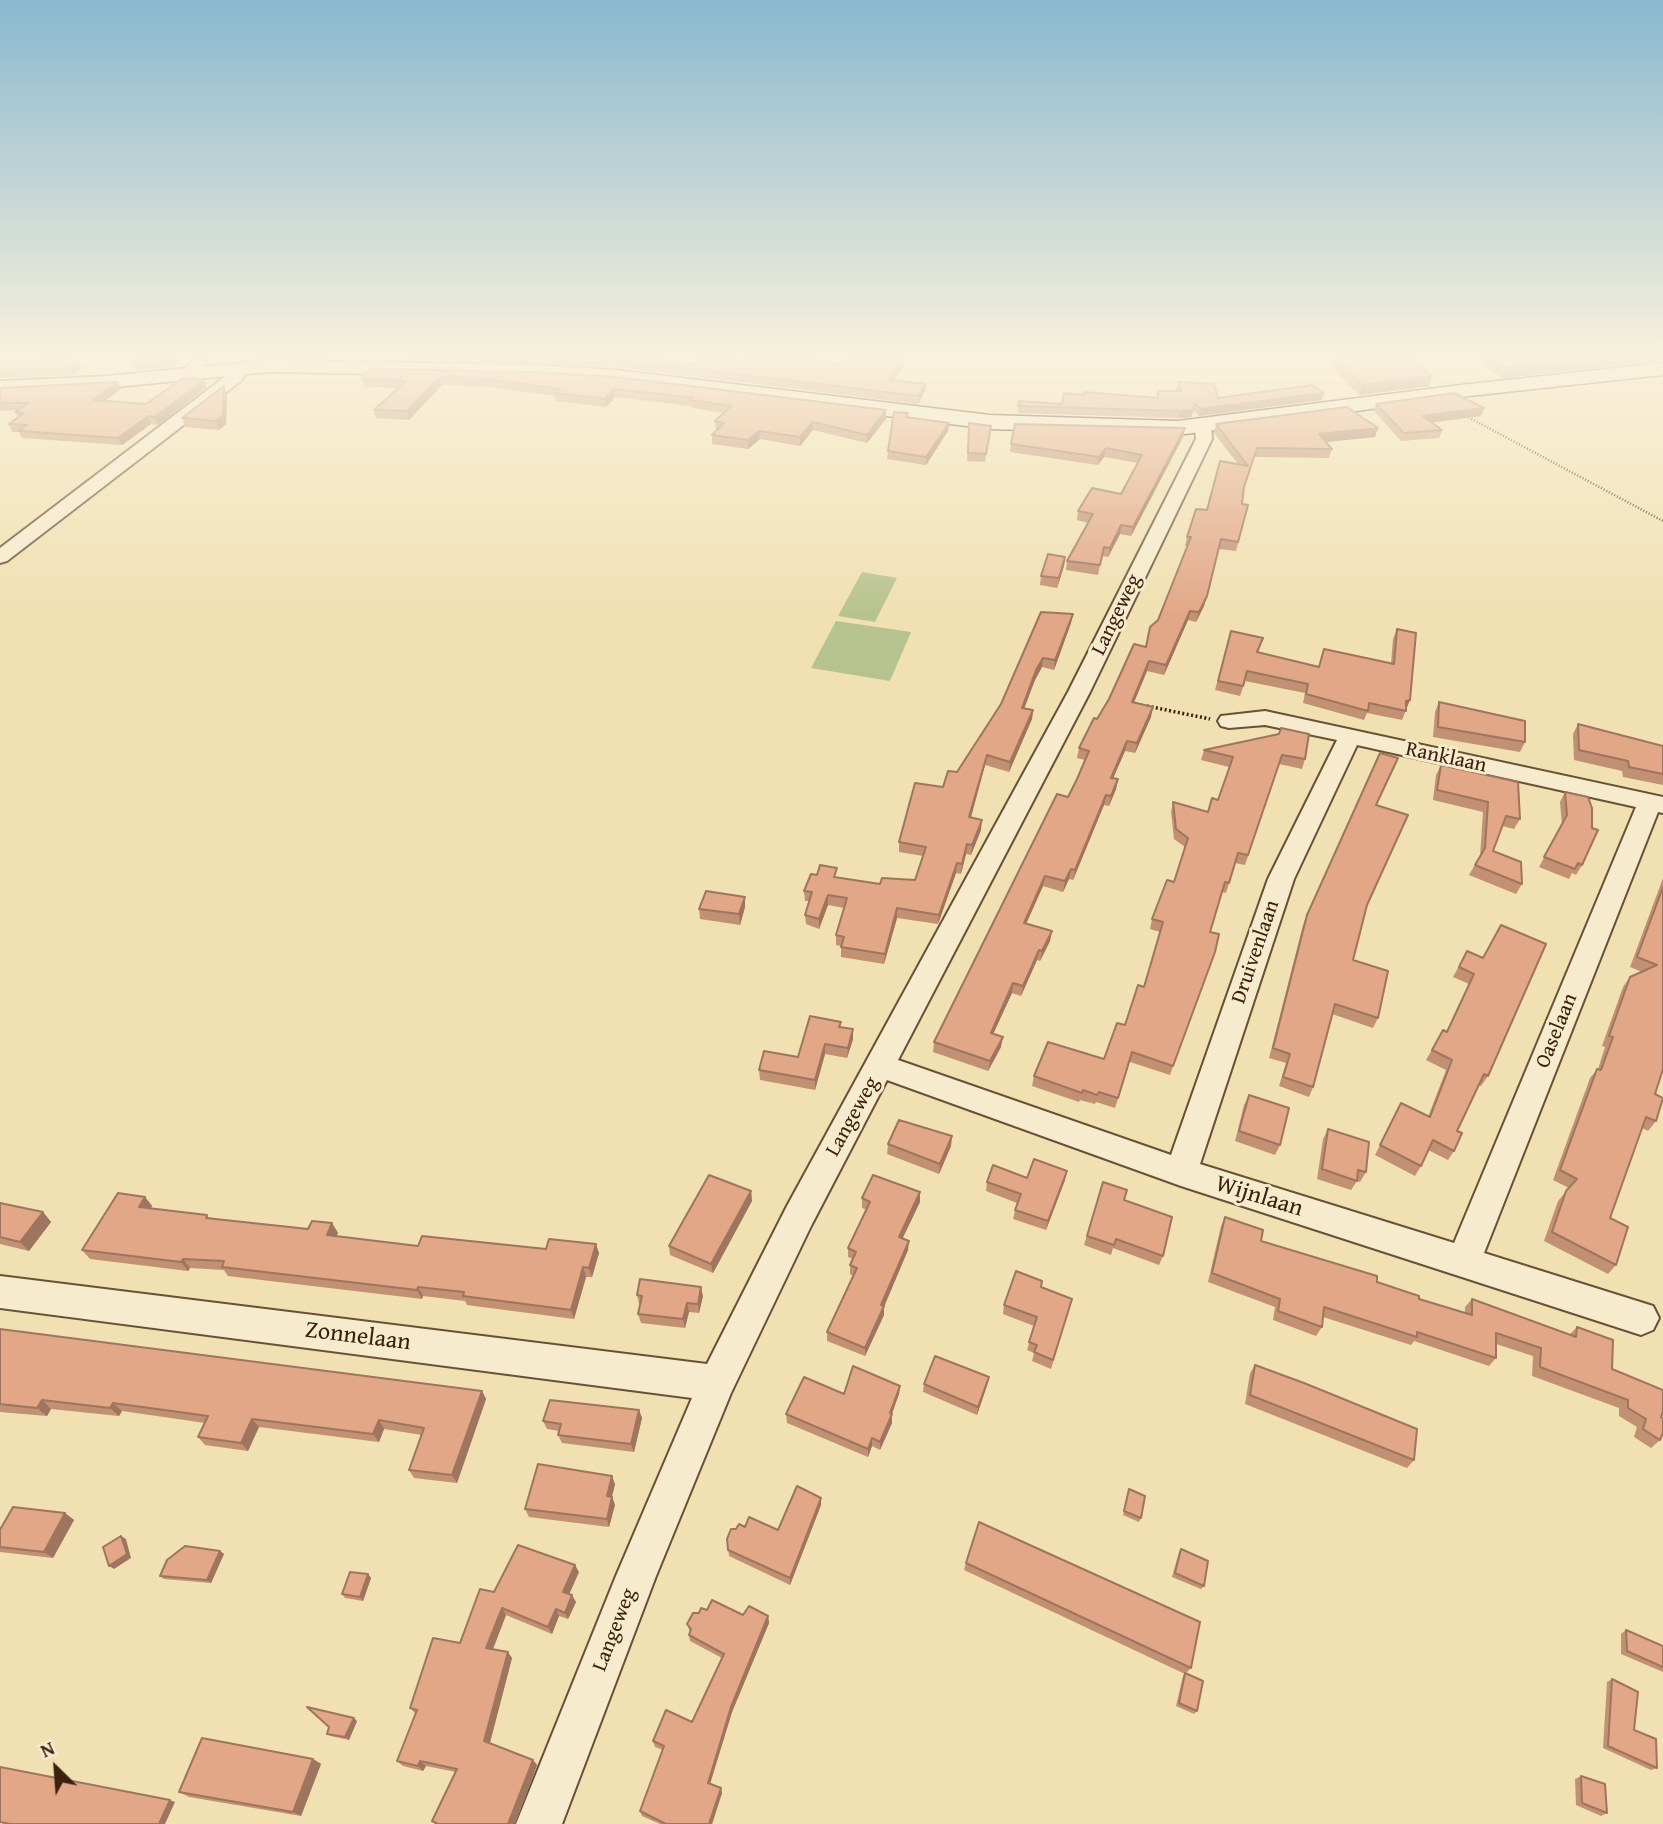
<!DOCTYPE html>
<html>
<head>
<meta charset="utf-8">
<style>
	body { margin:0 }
	#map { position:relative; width:1663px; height:1824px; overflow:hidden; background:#f1e0b2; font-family:"Gentium Book Plus",serif }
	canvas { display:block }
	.north { position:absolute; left:21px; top:1733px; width:70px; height:70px; -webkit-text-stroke:5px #f6ebcd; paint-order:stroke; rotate:335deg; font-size:19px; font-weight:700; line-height:28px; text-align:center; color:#3c2110 }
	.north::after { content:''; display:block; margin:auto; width:24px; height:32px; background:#3c2110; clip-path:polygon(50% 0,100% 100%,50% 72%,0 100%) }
</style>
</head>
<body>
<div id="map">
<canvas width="1663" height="1824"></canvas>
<div class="north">N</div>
</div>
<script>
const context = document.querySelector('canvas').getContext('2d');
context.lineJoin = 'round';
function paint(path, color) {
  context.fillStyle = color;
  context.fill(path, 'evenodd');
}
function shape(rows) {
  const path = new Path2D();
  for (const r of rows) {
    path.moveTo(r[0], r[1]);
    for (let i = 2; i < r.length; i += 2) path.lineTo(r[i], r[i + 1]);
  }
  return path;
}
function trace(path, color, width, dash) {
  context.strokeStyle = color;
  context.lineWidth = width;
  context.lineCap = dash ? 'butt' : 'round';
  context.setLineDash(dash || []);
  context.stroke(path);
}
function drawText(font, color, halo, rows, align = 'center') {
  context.font = font + ' "Gentium Book Plus",serif';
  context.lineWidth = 6;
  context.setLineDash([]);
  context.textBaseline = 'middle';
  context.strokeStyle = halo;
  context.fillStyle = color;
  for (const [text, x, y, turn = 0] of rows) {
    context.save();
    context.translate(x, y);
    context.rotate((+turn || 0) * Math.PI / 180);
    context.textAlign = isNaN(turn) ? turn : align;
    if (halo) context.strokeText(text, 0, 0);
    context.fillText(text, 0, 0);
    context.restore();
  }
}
const green = shape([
	[862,572,897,578,875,622,838,616],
	[836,621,911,632,890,681,811,668]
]);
const pathFar1 = shape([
	[1466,416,1663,521]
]);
const path = shape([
	[1147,706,1210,719]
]);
const street = shape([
	[193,359,207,359,194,377,184,377,182,374,193,359],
	[243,363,250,367,242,380,7,561,0,563,0,548,243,363],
	[1203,422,1211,427,1212,439,1090,692,898,1060,1171,1155,1268,879,1337,740,1265,725,1229,728,1221,726,1218,721,1221,716,1265,711,1663,797,1663,813,1658,812,1484,1253,1653,1306,1659,1318,1653,1330,1641,1335,1181,1186,887,1080,811,1226,731,1393,656,1576,562,1824,516,1824,616,1576,692,1398,0,1308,0,1276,707,1364,787,1206,1068,692,1196,439,1195,427,1203,422],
	[1357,745,1636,807,1454,1243,1200,1164,1294,879,1357,745]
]);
const secondary = shape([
	[269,360,537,365,617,370,990,415,1178,421,1460,385,1663,363,1663,375,1460,397,1178,435,990,429,617,382,537,377,269,372,106,388,0,393,0,381,106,376,269,360]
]);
const wall = shape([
	[384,359,657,359,697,364,745,362,904,365,893,380,925,391,918,404,617,367],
	[1333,359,1414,359,1429,386,1359,395,1331,366],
	[1475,359,1663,359,1663,361,1502,378],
	[0,361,82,367,74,375,0,378],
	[536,372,886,419,867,443,813,430,800,446,760,439,748,449,712,444,712,435,717,430,716,430,715,421,724,413,692,408,691,406,615,397,606,407,556,401,555,396,488,387,442,385,409,420,376,418,374,410,397,388,364,387,362,379],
	[204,380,207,387,158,425,151,424,122,445,22,438,19,432,12,432,9,424,18,417,15,412,18,410,0,411,0,388,118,382,121,389,105,401,146,404],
	[1178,382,1218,398,1322,400,1198,416,1194,411,1191,417,1178,418,1018,413,1019,401,1062,404,1084,395,1084,392,1157,398,1158,391,1177,391,1176,389],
	[227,395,226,424,219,430,185,427,182,418],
	[1376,404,1484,408,1481,416,1432,422,1442,430,1439,438,1401,441,1374,411],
	[908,417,949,423,948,431,926,465,887,459,888,451],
	[969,423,991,426,985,462,967,461],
	[1216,424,1375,437,1325,442,1332,449,1329,458,1254,457,1243,490,1242,504,1248,505,1236,551,1218,549,1204,606,1196,622,1188,620,1164,675,1147,671,1134,702,1151,717,1135,753,1125,751,1113,778,1118,779,1116,789,1109,806,1104,805,1073,880,1069,879,1063,892,1043,886,1026,924,1052,931,1050,941,1040,961,1037,960,1021,996,1012,993,993,1034,1001,1047,988,1071,933,1052,934,1042,1077,779,1085,760,1077,758,1079,748,1097,719,1146,647,1158,620,1187,546,1185,546,1187,537,1207,510,1238,464,1214,433],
	[1185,428,1183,437,1131,536,1120,534,1108,557,1102,556,1098,575,1066,570,1067,561,1088,523,1077,520,1078,511,1121,494,1138,463,1104,457,1098,465,1010,452,1011,444],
	[1065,557,1064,566,1057,588,1040,585,1041,576],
	[1071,623,1054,670,1042,667,1035,680,1024,708,1033,710,1032,719,1009,772,985,765,971,818,981,830,971,855,966,854,961,874,956,873,938,924,897,918,884,964,841,957,841,946,836,945,836,935,844,908,828,905,819,929,806,924,805,915,809,901,805,901,804,891,837,878,880,884,915,880,923,856,899,852,899,842,943,787,957,772,1001,704],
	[1397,629,1406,710,1402,720,1367,713,1364,720,1303,703,1305,693,1245,681,1240,696,1215,690,1231,631,1263,638,1258,652,1319,667,1324,649,1391,664,1393,639],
	[1439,702,1525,742,1520,752,1433,737,1435,712],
	[1578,724,1663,746,1663,785,1623,777,1622,771,1574,760,1573,734],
	[1281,728,1305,759,1302,769,1279,764,1245,865,1235,863,1226,893,1222,892,1210,932,1219,934,1170,1075,1130,1062,1115,1108,1096,1102,1095,1104,1080,1100,1079,1102,1032,1086,1034,1076,1104,1059,1125,1025,1144,987,1160,932,1150,929,1152,919,1174,882,1185,847,1174,839,1171,812,1173,802,1208,812,1218,800,1229,767,1201,760,1204,750,1279,734],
	[1441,765,1520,819,1514,829,1502,826,1493,851,1522,884,1516,894,1469,875,1480,856,1483,812,1433,800,1436,775],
	[1565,792,1582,865,1576,875,1572,873,1569,879,1539,867,1562,825,1560,802],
	[1376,805,1367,906,1353,960,1378,1018,1373,1028,1332,1014,1313,1087,1309,1097,1279,1086,1286,1063,1269,1058,1303,925,1307,915],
	[1663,878,1663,1069,1655,1094,1656,1121,1648,1131,1642,1128,1610,1218,1616,1265,1608,1274,1544,1241,1558,1201,1569,1188,1553,1180,1590,1078,1598,1069,1605,1047,1602,1046,1623,987,1630,977,1642,972,1630,967],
	[745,897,745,907,740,925,700,919,699,909],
	[1467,951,1483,958,1488,1076,1481,1086,1479,1085,1457,1131,1454,1151,1448,1160,1428,1150,1421,1166,1415,1176,1375,1155,1401,1103,1428,1117,1446,1070,1426,1060,1443,1030,1446,1032,1469,984,1453,977],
	[841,1022,840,1027,853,1029,853,1039,847,1058,825,1054,815,1090,760,1080,759,1070,798,1057],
	[1249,1095,1280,1145,1275,1155,1235,1141,1244,1105],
	[1328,1129,1366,1172,1360,1182,1357,1181,1351,1190,1317,1179,1323,1139],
	[888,1144,951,1146,939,1174,887,1154],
	[1065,1180,1046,1230,1013,1219,1017,1203,986,1191,987,1182],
	[1103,1182,1124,1200,1163,1256,1159,1265,1113,1248,1111,1255,1084,1245],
	[751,1191,752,1201,713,1273,670,1255,669,1246],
	[145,1197,152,1206,151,1208,207,1215,210,1219,308,1229,332,1223,338,1233,336,1236,418,1246,546,1249,599,1253,592,1277,586,1277,574,1319,467,1305,465,1301,423,1296,422,1299,228,1276,224,1270,190,1268,188,1271,90,1259,82,1250],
	[862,1198,920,1202,902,1238,908,1250,884,1306,884,1315,865,1356,827,1341,827,1332,853,1276,850,1274,850,1265,853,1259,848,1257,848,1248,867,1210,862,1208],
	[0,1203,43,1212,51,1222,29,1251,0,1244],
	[1225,1217,1261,1241,1377,1282,1419,1299,1465,1313,1465,1307,1472,1299,1569,1335,1577,1327,1612,1369,1661,1417,1660,1440,1651,1448,1634,1437,1637,1427,1619,1416,1619,1408,1532,1376,1533,1356,1496,1344,1496,1358,1489,1366,1414,1341,1411,1345,1323,1317,1322,1327,1316,1336,1273,1320,1275,1307,1208,1282,1221,1226],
	[1041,1287,1072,1299,1051,1369,1032,1361,1034,1353,1027,1350,1034,1326,1003,1314,1004,1305],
	[637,1295,703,1296,699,1313,689,1312,685,1328,641,1323,638,1314,640,1305,639,1304],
	[0,1329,482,1391,486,1399,457,1483,414,1478,409,1470,422,1435,384,1429,379,1442,259,1427,248,1451,205,1445,198,1437,205,1423,122,1411,119,1416,51,1409,47,1416,0,1412],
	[1255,1365,1414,1460,1407,1468,1245,1404,1250,1373],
	[989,1377,977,1415,923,1392,924,1384],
	[900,1386,899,1394,892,1414,892,1423,880,1450,872,1446,868,1457,787,1423,786,1414,844,1394],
	[639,1410,642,1418,634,1452,562,1443,558,1435,559,1431,547,1429,543,1421],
	[615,1484,612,1497,615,1505,609,1527,529,1517,525,1509],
	[1129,1489,1141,1518,1139,1522,1123,1515],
	[821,1498,821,1505,790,1585,729,1556,727,1539,736,1529,745,1527,778,1530],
	[65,1513,74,1520,53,1558,0,1552,0,1528],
	[1181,1549,1204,1586,1201,1589,1172,1577,1179,1552],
	[220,1551,224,1554,211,1583,164,1579,160,1576],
	[966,1563,1191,1668,1186,1673,1197,1711,1194,1714,1176,1706,1183,1676,1185,1674,964,1570],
	[579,1572,569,1594,576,1602,568,1619,559,1616,552,1634,506,1615,493,1649,512,1658,490,1743,533,1760,537,1765,515,1824,435,1824,432,1821,456,1772,426,1766,423,1771,403,1766,397,1761,416,1714,410,1708,460,1643,494,1592],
	[368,1574,371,1578,363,1601,345,1598,342,1594],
	[707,1610,743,1615,768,1616,769,1623,732,1712,710,1784,721,1788,722,1793,712,1824,660,1824,642,1816,640,1811,663,1750,655,1747,653,1741,692,1722,722,1658,690,1641,689,1635,690,1632,687,1624,699,1613],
	[1626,1630,1663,1646,1663,1672,1621,1654,1621,1634],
	[1612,1679,1634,1730,1657,1768,1651,1770,1603,1748,1607,1682],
	[357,1721,349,1740,331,1736,327,1734],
	[313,1759,321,1764,301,1816,189,1797,179,1792],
	[1581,1776,1607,1813,1601,1816,1576,1805,1575,1779]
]);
const shadedWall = shape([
	[164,359,181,359,172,367,136,370,133,362],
	[903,359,904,359,904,365,889,387,889,380],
	[1586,359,1663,359,1663,360,1502,378,1506,368],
	[78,360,82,367,74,375,71,368],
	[440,377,442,385,409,420,407,411],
	[1432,377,1429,386,1359,395,1362,385],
	[204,380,207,387,158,425,155,417],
	[118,382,121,389,95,408,92,400],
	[926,384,925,391,918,404,918,396],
	[224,386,227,395,226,424,219,430,216,421],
	[614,389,615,397,606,407,605,399],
	[1324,393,1322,400,1198,416,1200,409],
	[1195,404,1191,417,1178,418,1179,411],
	[1484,408,1481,416,1421,424,1423,416],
	[886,410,886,419,867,443,867,435],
	[148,416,151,424,122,445,118,438],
	[813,422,813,430,800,446,800,437],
	[949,423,948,431,926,465,926,457],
	[1185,428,1183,437,1131,536,1133,527],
	[1378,428,1375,437,1316,443,1319,434],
	[759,431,760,439,748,449,748,440],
	[1106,448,1104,457,1098,465,1099,457],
	[1121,525,1120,534,1108,557,1110,548],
	[1065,557,1064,566,1057,588,1059,578],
	[1207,596,1204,606,1196,622,1199,612],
	[1190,611,1188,620,1164,675,1166,665],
	[1073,614,1071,623,1054,670,1055,660],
	[1043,658,1042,667,1035,680,1021,717,1022,708,1036,670],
	[1149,661,1147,671,1130,712,1132,702],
	[1410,700,1406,710,1402,710,1406,701],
	[1153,707,1151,717,1135,753,1137,743],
	[1033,710,1032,719,1009,772,1010,762],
	[1127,741,1125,751,1109,788,1111,778],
	[987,755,985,765,968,827,969,817],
	[1118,779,1116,789,1109,806,1111,796],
	[1106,795,1104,805,1073,880,1075,870],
	[982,820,981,830,971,855,972,845],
	[967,844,966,854,961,874,962,864],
	[957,863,956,873,938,924,939,915],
	[1071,869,1069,879,1063,892,1065,881],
	[1045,876,1043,886,1022,933,1024,923],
	[828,895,828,905,819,929,819,919],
	[745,897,745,907,740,925,739,914],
	[897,908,897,918,884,964,885,954],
	[1052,931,1050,941,1040,961,1042,951],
	[1039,950,1037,960,1021,996,1023,986],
	[1013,983,1012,993,989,1043,991,1033],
	[853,1029,853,1039,847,1058,848,1048],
	[1003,1037,1001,1047,988,1071,990,1061],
	[825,1044,825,1054,815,1090,815,1080],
	[952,1136,951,1146,939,1174,940,1164],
	[1067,1171,1065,1180,1046,1230,1048,1221],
	[751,1191,752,1201,713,1273,711,1264],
	[920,1192,920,1202,899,1246,899,1237],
	[145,1197,152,1206,146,1216,139,1207],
	[43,1212,51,1222,29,1251,20,1242],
	[332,1223,338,1233,332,1244,327,1235],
	[909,1241,908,1250,881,1314,881,1305],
	[596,1244,599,1253,592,1277,589,1268],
	[183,1259,190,1268,188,1271,181,1262],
	[583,1267,586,1277,574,1319,571,1310],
	[418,1287,423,1296,422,1299,417,1290],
	[701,1287,703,1296,699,1313,698,1304],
	[687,1303,689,1312,685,1328,683,1319],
	[884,1306,884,1315,865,1356,865,1348],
	[989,1377,987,1386,977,1415,978,1407],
	[900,1386,899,1394,889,1421,890,1413],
	[482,1391,486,1399,457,1483,452,1475],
	[42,1400,51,1409,47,1416,37,1408],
	[113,1403,122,1411,119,1416,110,1408],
	[639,1410,642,1418,634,1452,631,1444],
	[892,1414,892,1423,880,1450,880,1442],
	[252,1419,259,1427,248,1451,241,1443],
	[379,1420,384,1429,379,1442,373,1434],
	[872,1438,872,1446,868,1457,868,1449],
	[612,1476,615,1484,610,1504,607,1496],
	[612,1497,615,1505,609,1527,607,1519],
	[821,1498,821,1505,790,1585,790,1578],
	[65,1513,74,1520,53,1558,44,1552],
	[121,1536,126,1539,131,1558,114,1569,109,1566],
	[220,1551,224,1554,211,1583,207,1580],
	[575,1565,579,1572,567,1599,563,1592],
	[368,1574,371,1578,363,1601,360,1597],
	[572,1595,576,1602,568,1619,565,1613],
	[502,1608,506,1615,491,1654,486,1648],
	[556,1609,559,1616,552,1634,548,1627],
	[768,1616,769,1623,732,1712,709,1787,708,1783,731,1707],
	[508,1652,512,1658,489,1746,484,1741],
	[354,1718,357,1721,349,1740,345,1737],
	[313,1759,321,1764,301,1816,293,1812],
	[533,1760,537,1765,515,1824,508,1824],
	[420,1761,426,1766,423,1771,418,1766],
	[721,1788,722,1793,712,1824,709,1824],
	[170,1800,175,1802,165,1824,159,1824]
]);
const building = shape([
	[136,359,164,359,133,362,136,359],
	[599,359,652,359,697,364,702,359,724,359,745,362,749,359,802,359,845,364,848,359,903,359,889,380,926,384,918,396,616,360,599,359],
	[1337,359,1414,359,1432,377,1362,385,1337,359],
	[1493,359,1586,359,1506,368,1493,359],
	[78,360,71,368,0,371,0,361,78,360],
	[369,369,536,372,616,377,886,410,867,435,813,422,800,437,759,431,748,440,712,435,724,423,715,421,731,406,691,400,693,398,614,389,605,399,555,393,560,389,486,379,440,377,407,411,374,410,406,381,362,379,369,369],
	[183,378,204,380,155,417,148,416,118,438,19,431,27,425,9,424,24,413,15,412,29,403,0,403,0,388,118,382,92,400,146,404,183,378],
	[1178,382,1214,384,1218,398,1312,385,1324,393,1200,409,1195,404,1193,410,1179,411,1018,406,1019,401,1062,404,1064,393,1085,395,1084,392,1158,398,1158,391,1181,391,1178,382],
	[224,386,223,415,216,421,182,418,224,386],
	[1454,393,1484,408,1423,416,1442,430,1404,433,1376,404,1454,393],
	[1347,407,1378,428,1319,434,1332,449,1257,448,1244,487,1242,504,1248,505,1238,542,1221,539,1207,596,1199,612,1190,611,1166,665,1149,661,1132,702,1153,707,1137,743,1127,741,1111,778,1118,779,1111,796,1106,795,1075,870,1071,869,1065,881,1045,876,1024,923,1052,931,1042,951,1039,950,1023,986,1013,983,991,1033,1003,1037,990,1061,934,1042,1057,794,1068,797,1077,779,1089,751,1079,748,1094,718,1097,719,1109,699,1134,644,1146,647,1150,627,1158,620,1191,537,1187,537,1196,509,1207,510,1220,461,1248,466,1216,424,1347,407],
	[894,412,908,413,906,417,949,423,926,457,888,451,894,412],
	[969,423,991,426,986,454,968,453,969,423],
	[1015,424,1185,428,1133,527,1121,525,1110,548,1104,547,1100,565,1067,561,1093,514,1078,511,1092,488,1121,494,1142,455,1106,448,1099,457,1011,444,1015,424],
	[1048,554,1065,557,1059,578,1041,576,1048,554],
	[1041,612,1073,614,1055,660,1043,658,1036,670,1022,708,1033,710,1010,762,987,755,969,817,982,820,972,845,967,844,962,864,957,863,939,915,897,908,885,954,841,947,844,937,836,935,847,898,828,895,819,919,805,915,812,892,804,891,811,874,817,875,820,865,837,868,834,877,880,884,882,878,915,880,926,847,899,842,915,783,943,787,948,771,957,772,1001,704,1041,612],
	[1397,629,1416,633,1410,700,1406,701,1406,711,1369,703,1368,711,1306,694,1308,684,1247,671,1243,686,1218,681,1231,631,1263,638,1257,652,1319,667,1324,649,1394,664,1397,629],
	[1439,702,1525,721,1525,742,1438,727,1439,702],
	[1578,724,1663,746,1663,774,1629,767,1628,761,1579,750,1578,724],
	[1281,728,1309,734,1305,759,1282,755,1248,855,1238,853,1229,883,1225,882,1210,932,1219,934,1215,952,1173,1066,1132,1052,1118,1098,1099,1092,1097,1095,1083,1090,1082,1093,1034,1076,1048,1042,1104,1059,1117,1023,1125,1025,1138,985,1144,987,1163,922,1152,919,1167,880,1174,882,1188,838,1176,829,1173,802,1208,812,1212,798,1218,800,1233,757,1204,750,1279,734,1281,728],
	[1380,753,1398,758,1376,805,1408,815,1367,905,1353,960,1388,971,1378,1018,1335,1004,1313,1087,1283,1077,1290,1054,1273,1048,1307,915,1380,753],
	[1441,765,1518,782,1520,819,1506,816,1493,851,1521,862,1522,884,1475,865,1485,848,1488,802,1437,790,1441,765],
	[1565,792,1588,797,1592,808,1592,828,1598,830,1582,865,1578,863,1575,869,1544,857,1567,815,1565,792],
	[1663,887,1663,1069,1655,1094,1663,1098,1656,1121,1646,1117,1610,1218,1628,1227,1616,1265,1552,1232,1566,1191,1577,1179,1560,1170,1597,1069,1601,1070,1613,1037,1609,1036,1630,977,1657,965,1637,957,1663,887],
	[706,891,745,897,739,914,699,909,706,891],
	[1501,925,1546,944,1488,1076,1484,1074,1457,1131,1462,1133,1454,1151,1433,1140,1421,1166,1380,1145,1401,1103,1430,1117,1452,1060,1432,1050,1443,1030,1447,1032,1474,974,1459,967,1467,951,1483,958,1501,925],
	[810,1016,841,1022,839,1027,853,1029,848,1048,825,1044,815,1080,759,1070,764,1051,798,1057,810,1016],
	[1249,1095,1289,1108,1280,1145,1239,1131,1249,1095],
	[899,1120,952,1136,940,1164,888,1144,899,1120],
	[1328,1129,1369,1142,1366,1172,1358,1170,1357,1181,1322,1169,1328,1129],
	[1034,1159,1067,1171,1048,1221,1015,1210,1021,1194,987,1182,993,1165,1027,1178,1034,1159],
	[709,1175,751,1191,711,1264,669,1246,709,1175],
	[873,1175,920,1192,899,1237,909,1241,881,1305,884,1306,865,1348,827,1332,857,1268,850,1265,856,1252,848,1248,870,1202,862,1198,873,1175],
	[1103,1182,1127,1190,1124,1200,1172,1217,1163,1256,1116,1239,1114,1245,1087,1236,1103,1182],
	[118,1193,145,1197,139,1207,207,1215,206,1218,308,1229,312,1221,332,1223,327,1235,418,1246,422,1236,546,1249,549,1239,596,1244,589,1268,583,1267,571,1310,463,1296,464,1292,418,1287,417,1290,222,1267,224,1261,183,1259,181,1262,82,1250,118,1193],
	[0,1203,43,1212,20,1242,0,1237,0,1203],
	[1225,1217,1263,1230,1261,1241,1377,1276,1377,1282,1419,1296,1419,1299,1472,1315,1472,1299,1576,1337,1577,1327,1613,1340,1612,1369,1663,1390,1663,1411,1661,1417,1663,1418,1663,1433,1660,1440,1643,1429,1646,1419,1628,1408,1628,1400,1540,1367,1541,1348,1496,1333,1496,1358,1417,1332,1417,1337,1324,1307,1322,1327,1278,1311,1280,1299,1212,1273,1225,1217],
	[1016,1271,1042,1281,1041,1287,1072,1299,1053,1360,1034,1352,1037,1345,1029,1342,1037,1317,1004,1305,1016,1271],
	[640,1279,701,1287,698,1304,687,1303,683,1319,638,1314,642,1296,637,1295,640,1279],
	[0,1329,482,1391,452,1475,409,1470,424,1428,379,1420,373,1434,252,1419,241,1443,198,1437,208,1416,113,1403,110,1408,42,1400,37,1408,0,1404,0,1329],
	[935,1356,989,1377,978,1407,924,1384,935,1356],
	[1255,1365,1304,1383,1417,1429,1414,1460,1250,1395,1255,1365],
	[853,1366,900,1386,890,1413,892,1414,880,1442,872,1438,868,1449,786,1414,804,1377,844,1394,853,1366],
	[550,1400,639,1410,631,1444,558,1435,561,1424,543,1421,550,1400],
	[538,1464,612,1476,607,1496,612,1497,607,1519,525,1509,538,1464],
	[797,1486,821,1498,790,1578,728,1550,727,1539,731,1529,736,1529,739,1524,745,1527,749,1517,778,1530,797,1486],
	[1129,1489,1145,1496,1141,1518,1124,1511,1129,1489],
	[13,1507,65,1513,44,1552,0,1547,0,1528,1,1528,13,1507],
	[979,1522,1200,1622,1191,1668,966,1563,979,1522],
	[121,1536,127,1554,109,1566,103,1547,121,1536],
	[518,1545,575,1565,563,1592,572,1595,565,1613,556,1609,548,1627,502,1608,486,1648,508,1652,484,1741,533,1760,508,1824,438,1824,432,1821,457,1769,420,1761,418,1766,397,1761,417,1710,410,1708,433,1638,460,1643,480,1589,494,1592,518,1545],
	[185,1546,220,1551,207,1580,160,1576,167,1560,185,1546],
	[1181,1549,1208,1561,1204,1586,1175,1573,1181,1549],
	[350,1572,368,1574,360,1597,342,1594,350,1572],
	[712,1600,743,1615,749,1606,768,1616,731,1707,708,1783,721,1788,709,1824,666,1824,640,1811,664,1746,653,1741,666,1710,692,1722,724,1654,689,1635,691,1629,687,1624,693,1613,699,1613,701,1608,707,1610,712,1600],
	[1626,1630,1663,1646,1663,1667,1627,1651,1626,1630],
	[1185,1673,1203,1681,1197,1711,1179,1703,1185,1673],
	[1612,1679,1638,1692,1634,1730,1656,1739,1657,1768,1608,1746,1612,1679],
	[307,1707,354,1718,345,1737,327,1734,329,1727,307,1707],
	[202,1738,313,1759,293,1812,179,1792,202,1738],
	[0,1767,170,1800,159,1824,10,1824,0,1822,0,1767],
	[1581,1776,1605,1784,1607,1813,1582,1803,1581,1776]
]);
const streetNames = [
	["Langeweg",1117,615,-64],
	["Ranklaan",1446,758,12],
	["Druivenlaan",1256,952,-71],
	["Oaselaan",1557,1031,-68],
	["Langeweg",853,1117,-61],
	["Langeweg",615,1630,-69]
];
const nearStreetnames = [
	["Wijnlaan",1259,1197,17],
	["Zonnelaan",358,1337,7]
];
paint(green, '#b7c38e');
trace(street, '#695138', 4);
trace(secondary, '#3c2110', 3);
trace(pathFar1, '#3c2110', 2.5, [1, 2]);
trace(path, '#3c2110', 3.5, [2, 2.5]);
paint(street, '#f6ebcd');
paint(secondary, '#f6ebcd');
paint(wall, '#c29073');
paint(shadedWall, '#9e755e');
paint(building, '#e2a786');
trace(building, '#9e755e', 2);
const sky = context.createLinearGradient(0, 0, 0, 615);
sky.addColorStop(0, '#89b8cf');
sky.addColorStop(0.58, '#f9f1dc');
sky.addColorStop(1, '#f9f1dc00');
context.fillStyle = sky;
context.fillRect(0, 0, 1663, 615);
drawText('21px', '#3c2110', '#f6ebcd', streetNames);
drawText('24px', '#3c2110', '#f6ebcd', nearStreetnames);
</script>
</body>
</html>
